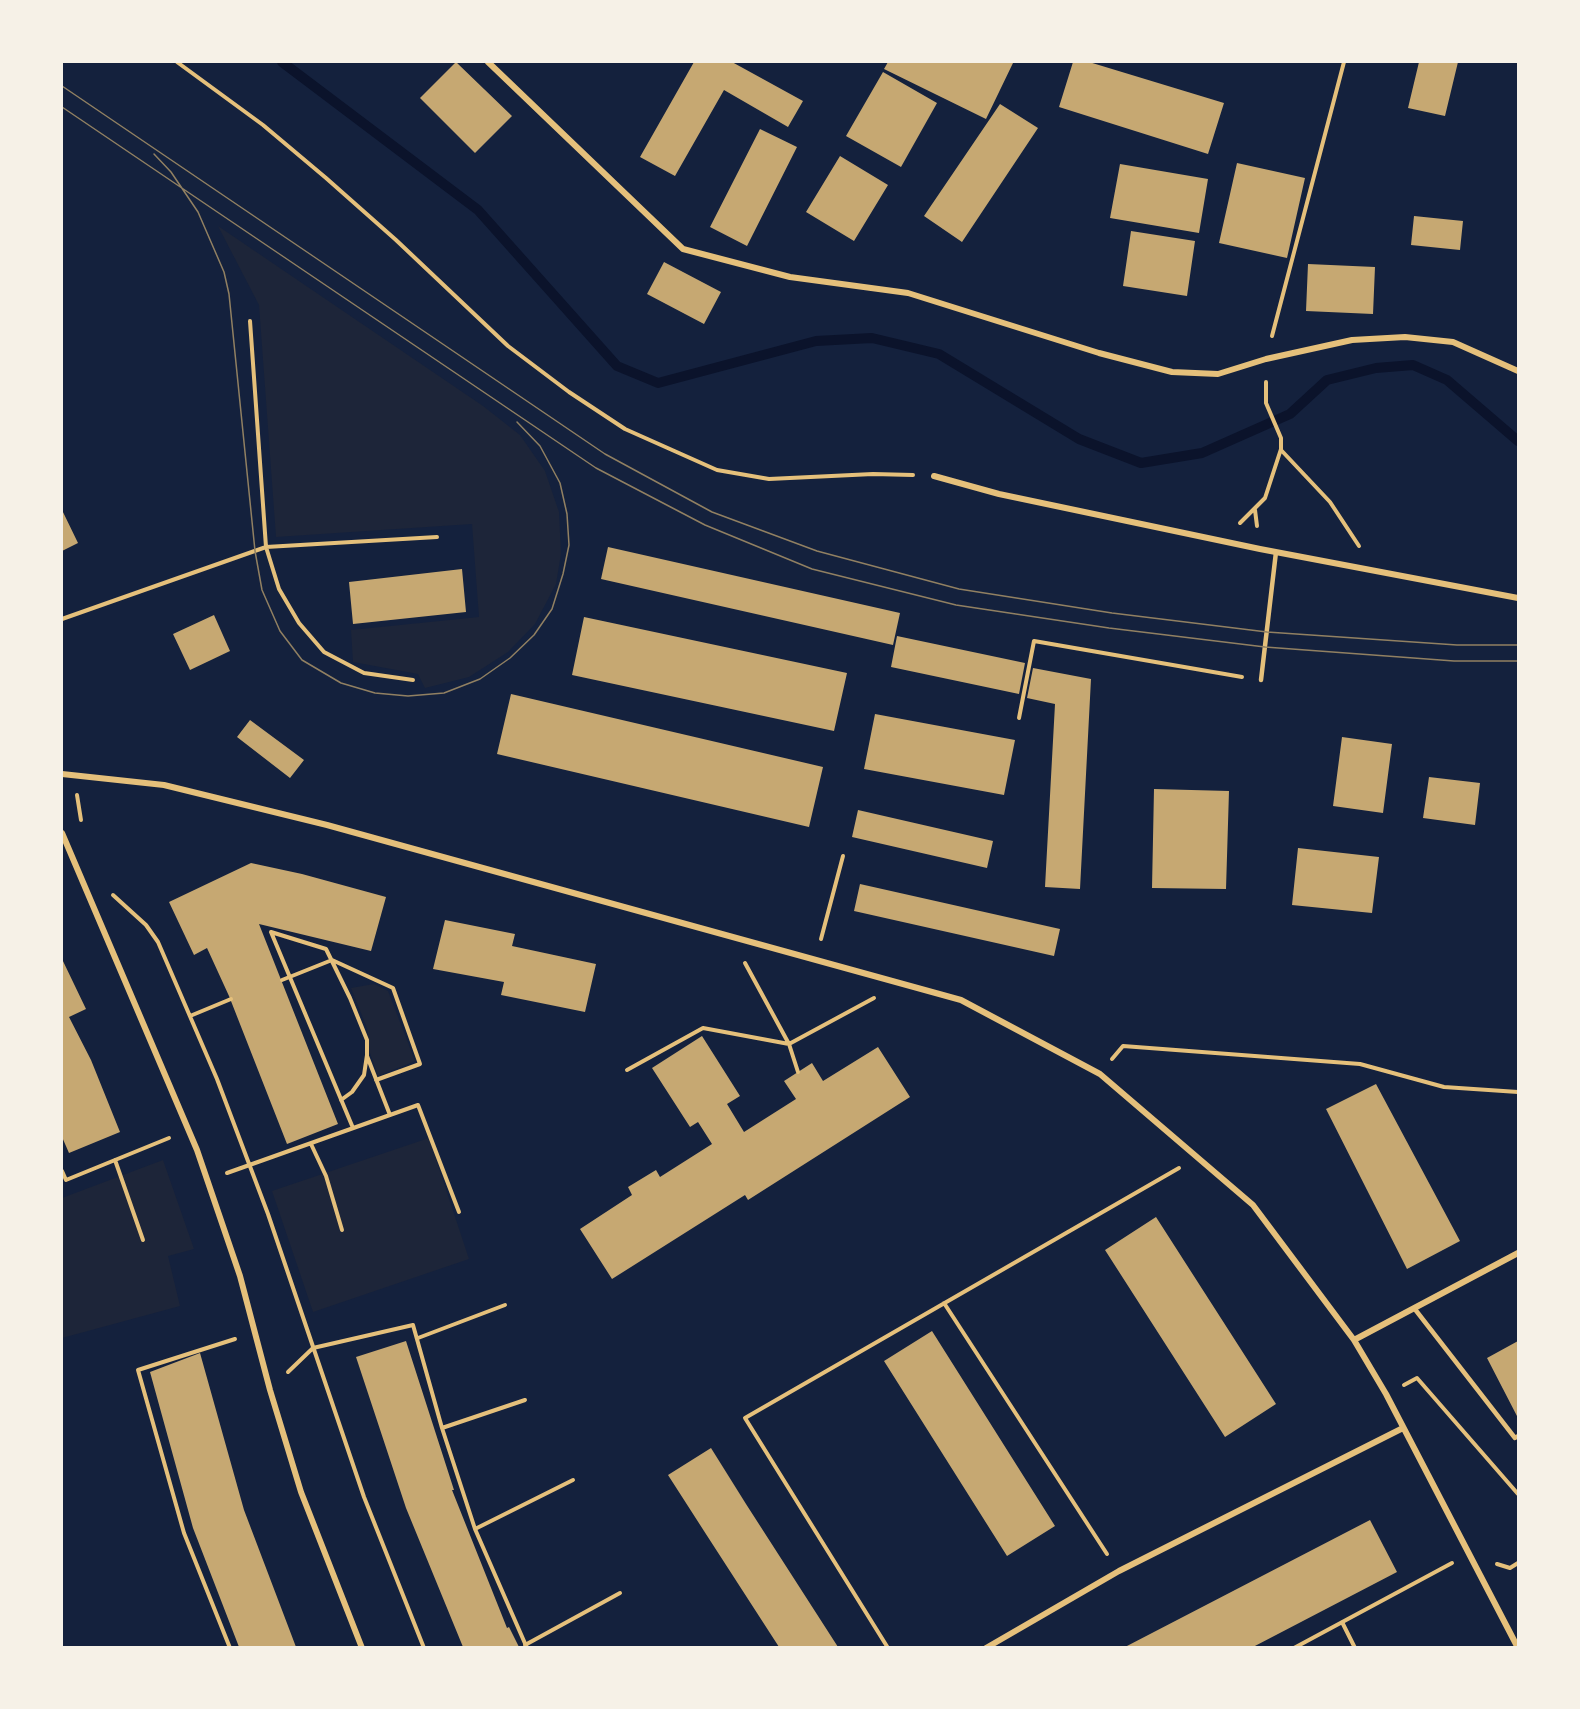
<!DOCTYPE html>
<html>
<head>
<meta charset="utf-8">
<style>
	body { margin:0 }
	#map { position:relative; width:1580px; height:1709px; overflow:hidden; background:#14213d; font-family:Lora,serif }
	canvas { display:block }
	.frame { position:absolute; inset:0; border:63px solid #f6f1e7; pointer-events:none }
</style>
</head>
<body>
<div id="map">
<canvas width="1580" height="1709"></canvas>
<div class="frame"></div>
</div>
<script>
const context = document.querySelector('canvas').getContext('2d');
context.lineJoin = 'round';
function paint(path, color) {
  context.fillStyle = color;
  context.fill(path, 'evenodd');
}
function shape(rows) {
  const path = new Path2D();
  for (const r of rows) {
    path.moveTo(r[0], r[1]);
    for (let i = 2; i < r.length; i += 2) path.lineTo(r[i], r[i + 1]);
  }
  return path;
}
function trace(path, color, width, dash) {
  context.strokeStyle = color;
  context.lineWidth = width;
  context.lineCap = dash ? 'butt' : 'round';
  context.setLineDash(dash || []);
  context.stroke(path);
}
const green = shape([
	[218,226,483,406,520,435,545,471,559,512,561,554,556,584,535,624,508,652,469,677,425,688,418,674,353,662,351,630,479,617,472,524,276,537,259,305],
	[374,984,388,991,415,1061,378,1076,370,1053,367,1028,351,988],
	[429,1138,469,1259,313,1312,272,1191],
	[163,1160,194,1249,168,1256,180,1306,62,1338,62,1198]
]);
const stream = shape([
	[282,62,478,210,617,366,658,383,816,341,872,338,939,354,1079,439,1141,463,1202,453,1290,414,1327,380,1376,368,1413,365,1447,380,1518,441]
]);
const building = shape([
	[456,62,512,116,475,153,420,98],
	[694,62,732,62,803,101,788,127,724,90,675,176,640,157],
	[888,62,1010,62,1013,63,986,119,884,69],
	[1073,62,1089,62,1224,103,1208,154,1059,107],
	[1419,62,1458,62,1445,116,1408,108],
	[883,72,937,103,901,167,846,136],
	[1000,104,1038,128,962,242,924,216],
	[760,129,797,147,747,246,710,227],
	[840,156,888,185,854,241,806,212],
	[1237,163,1305,178,1287,258,1219,243],
	[1120,164,1208,179,1199,233,1110,218],
	[1414,216,1463,221,1460,250,1411,245],
	[1131,231,1195,241,1187,296,1123,286],
	[664,262,721,292,704,324,647,294],
	[1308,264,1375,267,1373,314,1306,311],
	[62,510,78,543,62,551],
	[608,547,900,613,893,645,601,579],
	[462,569,466,612,353,624,349,582],
	[214,615,230,651,190,670,173,634],
	[584,617,847,673,834,731,572,675],
	[897,636,1025,663,1019,694,891,667],
	[1033,668,1091,679,1080,889,1045,887,1055,704,1027,698],
	[511,694,823,767,809,827,497,754],
	[875,714,1015,740,1004,795,864,769],
	[250,720,304,760,290,778,237,737],
	[1342,737,1392,744,1383,813,1333,806],
	[1429,777,1480,783,1475,825,1423,818],
	[1154,789,1229,791,1226,889,1152,888],
	[858,810,993,841,987,868,852,837],
	[1298,848,1379,857,1372,913,1292,905],
	[251,863,302,874,386,897,371,951,259,924,338,1124,287,1144,229,996,207,948,194,955,169,902],
	[860,884,1060,929,1054,956,854,911],
	[445,920,515,934,512,946,596,964,585,1012,501,995,504,982,433,969],
	[62,959,86,1009,69,1017,91,1060,120,1132,69,1153,62,1137],
	[702,1036,740,1096,727,1104,744,1132,796,1099,784,1081,812,1063,823,1081,878,1047,910,1097,748,1200,745,1195,612,1279,580,1229,632,1195,628,1187,656,1170,660,1177,712,1144,698,1122,690,1127,652,1068],
	[1376,1084,1460,1241,1407,1269,1326,1109],
	[1156,1217,1276,1404,1225,1437,1105,1250],
	[932,1331,1055,1526,1007,1556,884,1361],
	[406,1341,454,1490,452,1490,507,1628,509,1627,519,1647,463,1647,406,1508,356,1357],
	[1518,1341,1518,1418,1487,1358],
	[200,1353,244,1510,296,1647,239,1647,193,1528,150,1372],
	[711,1448,746,1504,838,1647,779,1647,704,1531,668,1475],
	[1370,1520,1397,1572,1253,1647,1125,1647]
]);
const path = shape([
	[177,62,263,125,326,178,396,240,508,346,569,392,625,429,717,470,769,479,873,474,913,475],
	[250,321,266,547,437,537],
	[1272,336,1344,62],
	[1281,450,1330,502,1359,546],
	[1255,510,1257,526],
	[1240,523,1265,498,1281,449,1281,438,1266,403,1266,382],
	[62,619,266,547,279,589,299,623,324,652,364,673,413,680],
	[1019,718,1034,641,1242,677],
	[77,795,81,820],
	[113,895,146,925,158,942,217,1079,268,1214,364,1497,424,1648],
	[821,939,843,856],
	[745,963,789,1044,798,1072],
	[282,980,332,960,393,988,420,1064,376,1080],
	[190,1016,231,999],
	[367,1056,390,1115],
	[1112,1059,1123,1046,1360,1064,1444,1087,1518,1092],
	[627,1070,703,1028,789,1044,874,998],
	[341,1100,352,1092,364,1075,367,1055,367,1040,350,998,326,949,271,932,353,1128],
	[311,1144,326,1176,342,1230],
	[115,1160,143,1240],
	[62,1171,66,1180,169,1138],
	[227,1173,418,1105,459,1212],
	[944,1303,1107,1554],
	[418,1338,505,1305],
	[288,1372,313,1348,413,1325,442,1428,475,1529,527,1648],
	[1404,1385,1417,1378,1518,1494],
	[442,1428,525,1400],
	[475,1529,573,1480],
	[1497,1564,1510,1568,1518,1563],
	[1342,1622,1355,1648],
	[525,1645,620,1593],
	[230,1648,184,1533,138,1370,235,1339],
	[888,1648,745,1418,1179,1168],
	[1294,1648,1452,1563]
]);
const service = shape([
	[1261,680,1276,552],
	[1414,1308,1515,1438,1518,1436]
]);
const minor = shape([
	[488,62,683,249,790,277,908,293,1099,353,1172,372,1218,374,1266,359,1352,340,1405,337,1453,342,1518,371],
	[934,476,999,494,1260,549,1518,598],
	[62,774,164,785,327,825,961,1000,1100,1074,1253,1205,1354,1340,1386,1394,1518,1648],
	[62,833,197,1150,240,1276,270,1390,301,1492,362,1648],
	[1354,1340,1518,1253],
	[986,1648,1119,1571,1403,1428]
]);
const tram = shape([
	[62,86,605,454,712,512,817,551,959,589,1112,613,1267,632,1457,645,1518,645],
	[62,107,596,468,705,525,812,569,956,605,1109,628,1265,647,1454,661,1518,661],
	[154,154,171,172,198,212,224,272,229,294,255,551,262,590,280,631,302,660,341,683,375,693,408,696,444,693,480,679,510,658,534,635,552,609,563,574,569,545,567,514,560,483,540,446,517,422]
]);
paint(green, '#1d2539');
trace(stream, '#0b132b', 10);
paint(building, '#c6a872');
trace(path, '#e5c07b', 4);
trace(service, '#e5c07b', 4.5);
trace(minor, '#e5c07b', 6);
trace(tram, '#918062', 1.5);
</script>
</body>
</html>
